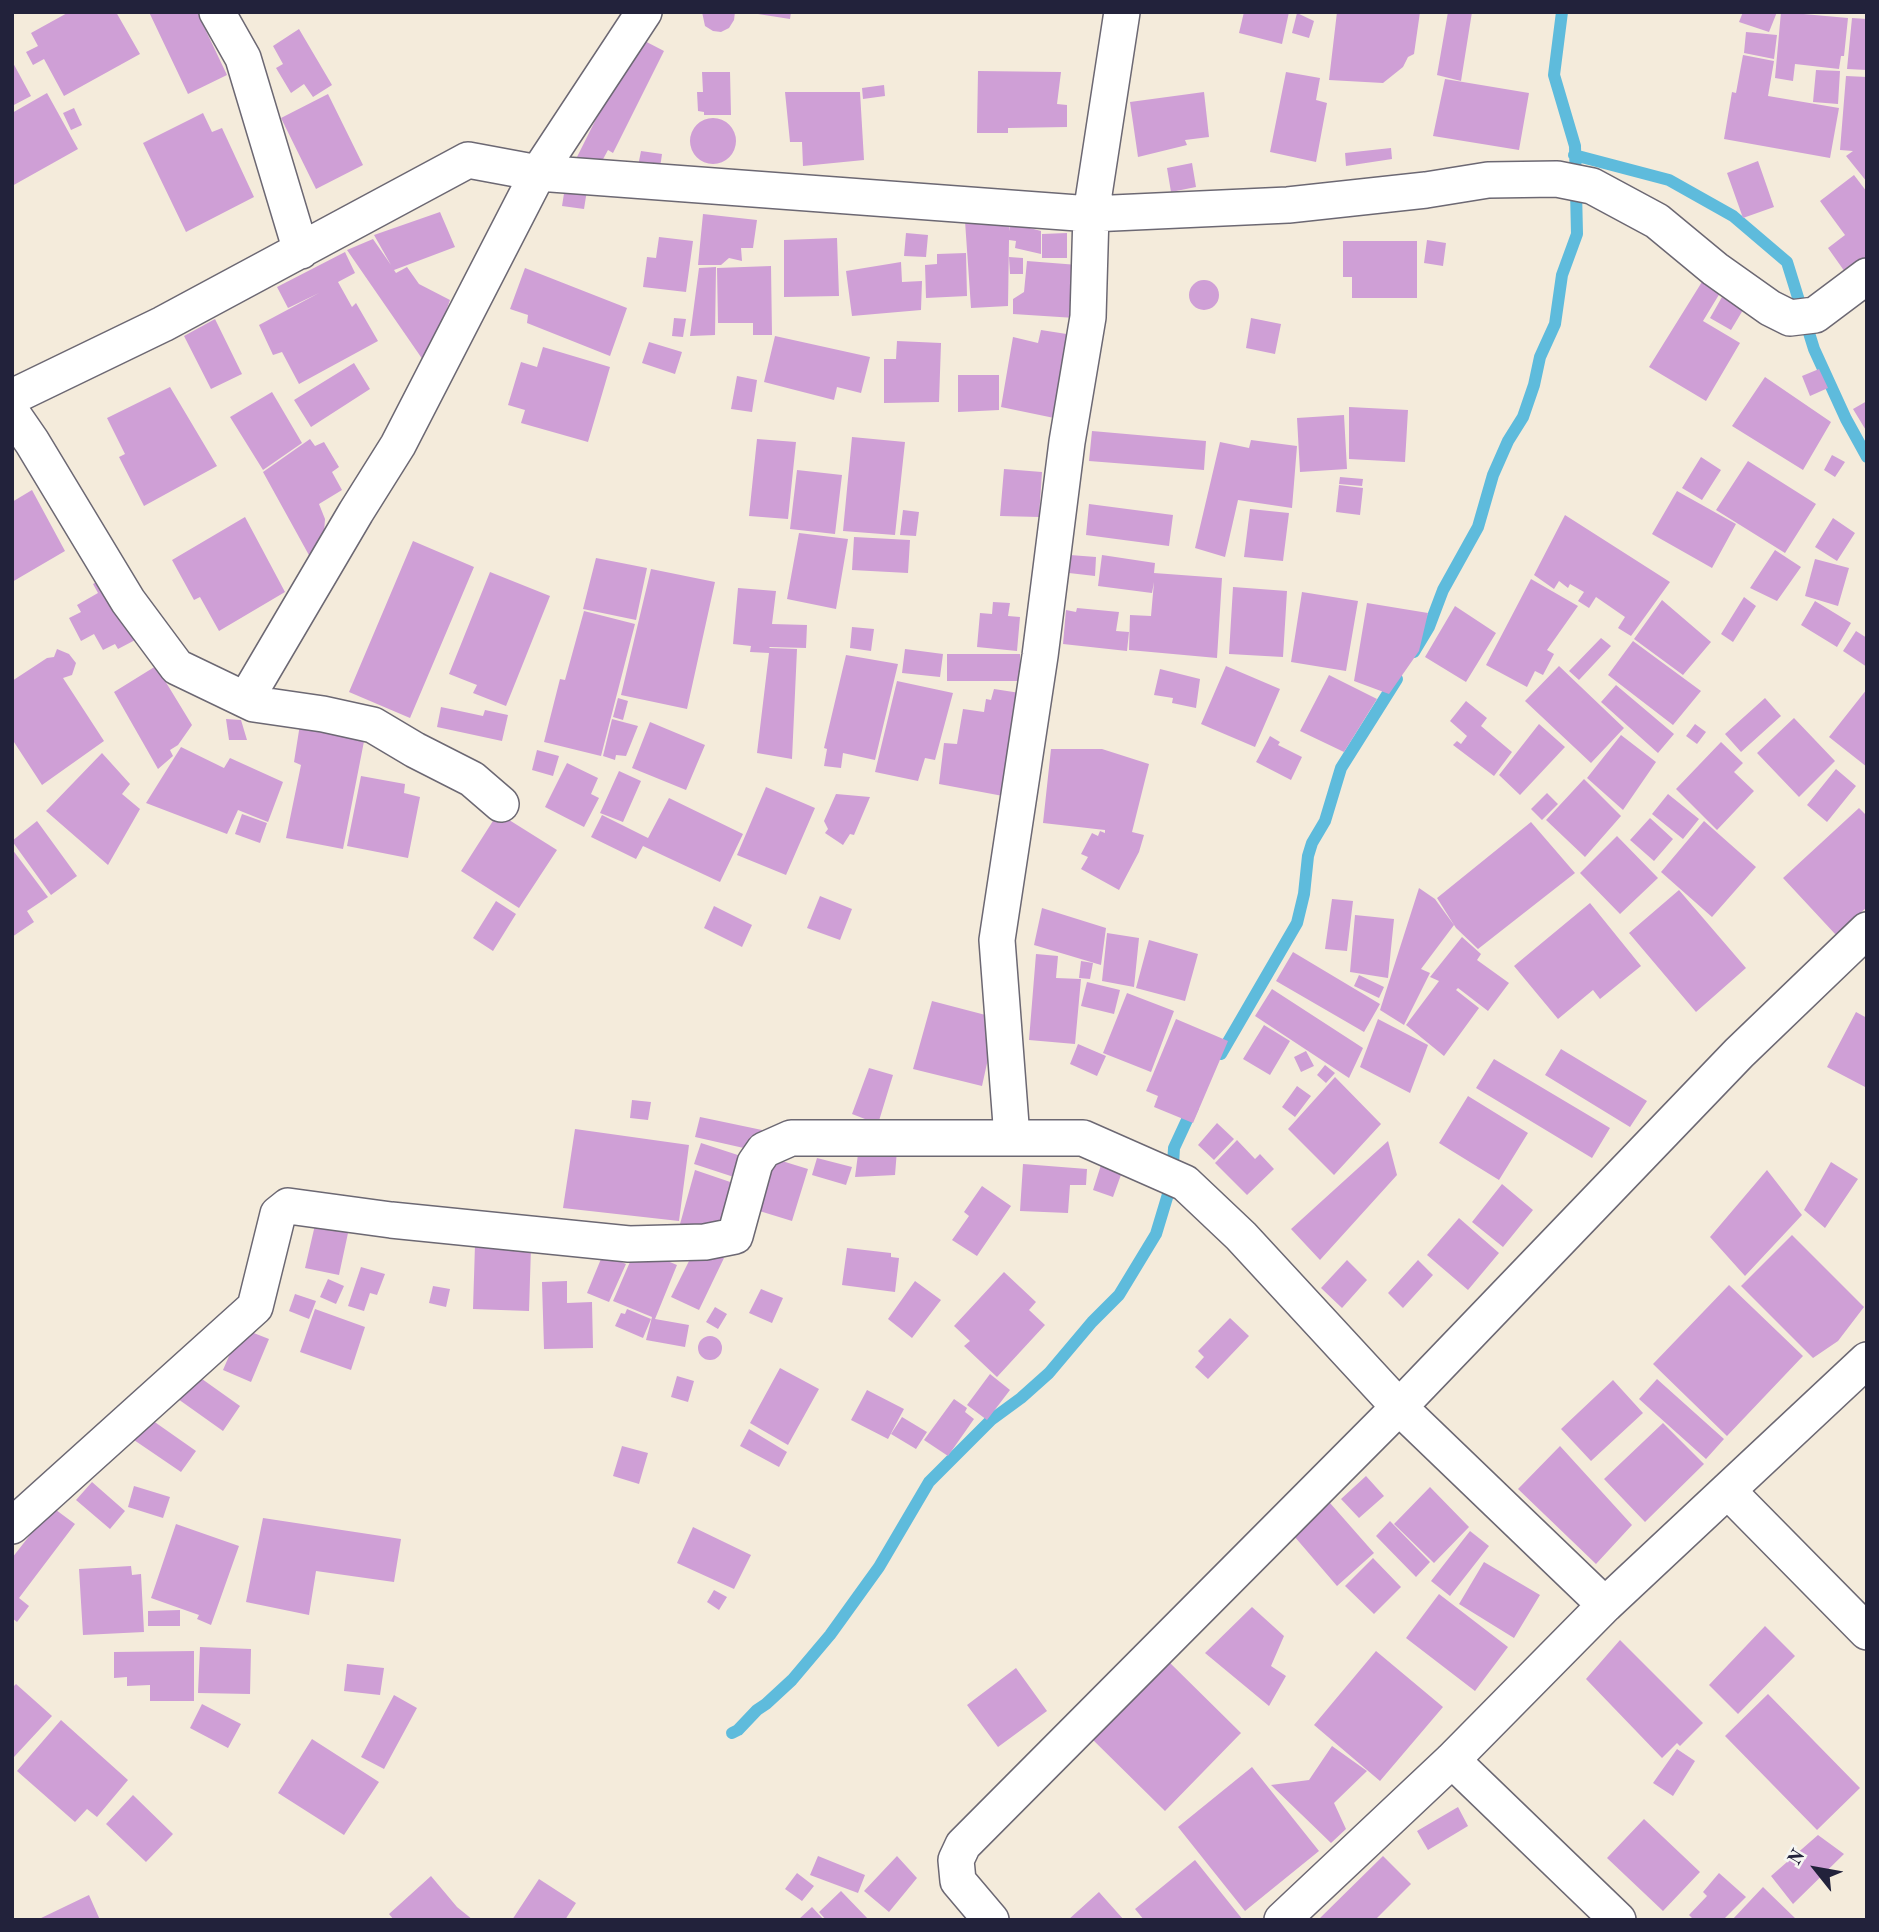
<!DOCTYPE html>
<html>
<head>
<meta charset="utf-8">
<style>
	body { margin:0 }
	#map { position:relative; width:1879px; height:1932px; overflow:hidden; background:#f4ebdb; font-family:"Old Standard TT",serif }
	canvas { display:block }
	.frame { position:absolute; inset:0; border:14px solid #22223b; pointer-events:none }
	.north { position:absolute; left:1781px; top:1834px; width:70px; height:70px; -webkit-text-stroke:5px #f6f6f2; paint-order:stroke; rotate:301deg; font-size:19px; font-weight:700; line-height:28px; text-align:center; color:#22223b }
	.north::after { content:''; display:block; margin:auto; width:24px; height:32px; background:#22223b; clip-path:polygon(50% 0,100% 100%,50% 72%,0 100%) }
</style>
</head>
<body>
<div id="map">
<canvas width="1879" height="1932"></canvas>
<div class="frame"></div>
<div class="north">N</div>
</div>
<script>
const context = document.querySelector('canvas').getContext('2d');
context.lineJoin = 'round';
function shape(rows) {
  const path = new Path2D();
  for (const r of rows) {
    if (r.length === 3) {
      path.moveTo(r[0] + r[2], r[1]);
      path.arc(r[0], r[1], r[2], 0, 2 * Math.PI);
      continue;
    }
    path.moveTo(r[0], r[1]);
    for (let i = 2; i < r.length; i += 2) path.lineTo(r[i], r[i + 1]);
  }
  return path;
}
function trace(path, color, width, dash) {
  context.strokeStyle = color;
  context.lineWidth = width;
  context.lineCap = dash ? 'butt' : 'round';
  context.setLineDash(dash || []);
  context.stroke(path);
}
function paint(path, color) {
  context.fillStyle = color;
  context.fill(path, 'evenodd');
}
const stream = shape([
	[1574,155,1669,180,1733,216,1787,262,1814,349,1846,419,1867,457],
	[1414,652,1429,627,1443,590,1478,527,1493,475,1508,441,1523,417,1534,385,1540,357,1555,324,1562,275,1577,234,1575,146,1554,75,1562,12],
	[1221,1054,1297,923,1304,894,1308,856,1312,843,1325,821,1341,768,1397,679],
	[732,1733,738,1730,757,1710,766,1704,792,1680,830,1635,879,1567,929,1482,991,1420,1021,1398,1049,1373,1092,1322,1119,1295,1156,1234,1172,1181,1174,1148,1193,1107]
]);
const building = shape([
	[69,12,116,12,140,54,64,96,44,59,33,65,26,52,38,46,31,33],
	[149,12,197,12,227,75,188,94],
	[702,12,735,12,734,20,729,28,721,32,713,31,705,26],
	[745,12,791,12,790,19],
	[1244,12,1289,12,1282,44,1239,33],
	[1337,12,1420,12,1414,54,1408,57,1403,67,1383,83,1329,80],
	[1448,12,1472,12,1461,81,1437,75],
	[1743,12,1777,12,1769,32,1739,22],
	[1781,12,1848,18,1844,56,1841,56,1839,69,1795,64,1793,81,1775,78],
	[1297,13,1314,21,1309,38,1292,33],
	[1852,18,1867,19,1867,70,1847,69],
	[299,29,332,85,313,97,304,84,291,93,276,68,283,64,273,46],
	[1746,32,1777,35,1774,59,1744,53],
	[637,37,664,51,613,153,608,150,601,163,577,157],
	[1743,55,1774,61,1768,96,1839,108,1830,158,1724,139,1732,92,1736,93],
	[12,61,31,96,12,106],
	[1816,70,1840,71,1838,104,1813,102],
	[978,71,1061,72,1057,104,1067,105,1067,127,1008,128,1008,133,977,133],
	[702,72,730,72,731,115,704,115,704,112,698,111,697,92,703,92],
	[1286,72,1320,78,1316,100,1327,103,1316,162,1270,152],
	[1846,76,1867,77,1867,182,1846,156,1853,151,1840,150],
	[1445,79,1529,93,1519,150,1433,136],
	[884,85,885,96,863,99,862,88],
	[785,92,860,92,864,160,803,166,802,142,790,142],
	[1204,92,1209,137,1185,140,1187,145,1138,157,1130,102],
	[47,93,78,149,12,186,12,113],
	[328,94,363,165,316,189,281,118],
	[74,108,82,125,71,130,63,113],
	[203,113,212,132,222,128,254,197,186,232,143,143],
	[713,141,23],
	[1391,148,1392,159,1346,166,1345,153],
	[641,151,662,154,660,168,638,166],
	[1758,161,1774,207,1743,218,1727,173],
	[1192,163,1196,187,1171,192,1167,168],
	[1854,175,1867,192,1867,256,1845,272,1828,248,1845,235,1820,201],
	[566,181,588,184,584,209,562,206],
	[440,212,455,247,394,270,396,273,407,267,419,284,450,300,437,337,423,360,347,250,373,239,391,265,374,235],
	[703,214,757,220,753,248,741,248,742,261,729,258,721,265,698,265],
	[965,221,1010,221,1009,231,1011,223,1041,231,1041,254,1015,248,1016,241,1009,240,1008,306,971,308],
	[906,233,928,235,926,257,904,256],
	[1067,233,1067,258,1042,258,1042,234],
	[659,237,693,241,686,292,643,287,647,257,656,258],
	[837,238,839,296,784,297,784,240],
	[1427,240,1446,243,1443,266,1424,263],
	[1343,241,1417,241,1417,298,1352,298,1352,277,1343,277],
	[345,252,355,273,338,282,352,307,356,303,378,341,299,384,282,352,273,355,259,325,319,293,288,308,277,287],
	[966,253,967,296,926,298,925,265,937,264,937,254],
	[1009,257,1023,258,1023,274,1010,274],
	[1027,261,1078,265,1075,318,1013,314,1013,299,1024,292],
	[901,262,902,282,922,281,921,310,852,316,846,271],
	[771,266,772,335,753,335,753,323,718,323,717,268],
	[716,267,715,335,690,336,699,268],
	[525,268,627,308,610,356,527,323,528,315,510,309],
	[1705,277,1723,288,1703,321,1740,343,1706,401,1649,367],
	[1204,295,15],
	[1722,297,1743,310,1731,330,1710,318],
	[674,318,686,319,683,337,672,336],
	[1251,318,1281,324,1275,354,1246,348],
	[215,319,242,374,211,389,184,336],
	[1041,330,1073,335,1059,419,1001,407,1013,337,1038,343],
	[775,336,870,357,861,393,837,387,834,400,764,382],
	[897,341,941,343,939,402,884,403,884,359,896,359],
	[649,342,682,352,675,374,642,363],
	[543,347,610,367,588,442,521,423,525,410,508,405,521,362,537,367],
	[354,363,370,389,311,427,294,400],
	[1819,369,1828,388,1810,396,1802,376],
	[958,375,999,375,999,410,958,412],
	[737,376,757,380,752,412,731,409],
	[1765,377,1831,422,1803,470,1732,426],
	[170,387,217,466,144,506,119,457,125,454,107,418],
	[272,392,302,443,263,470,230,417],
	[1867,401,1867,432,1853,409],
	[1349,407,1408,410,1405,462,1349,459],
	[1344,415,1347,469,1300,472,1297,418],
	[1092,431,1206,441,1204,470,1089,461],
	[852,437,905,442,895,535,843,531],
	[310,439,315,446,324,442,339,467,332,472,342,490,319,504,325,519,324,533,310,557,263,472],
	[757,439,796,442,788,519,749,516],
	[1251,440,1297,446,1292,508,1238,500,1225,557,1195,548,1220,442,1249,448],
	[1832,455,1845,462,1835,477,1824,470],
	[1701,457,1721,470,1702,500,1682,488],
	[1748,461,1816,504,1785,553,1716,510],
	[1004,469,1042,472,1039,517,1000,516],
	[797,470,842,475,835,534,790,529],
	[1340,477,1363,479,1362,486,1339,484],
	[1339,485,1363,488,1360,515,1336,512],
	[32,490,65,551,12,582,12,502],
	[1677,491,1736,524,1712,568,1652,534],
	[1089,504,1173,515,1169,546,1086,535],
	[1250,509,1289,513,1283,561,1244,557],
	[903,510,919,512,916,536,900,535],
	[1565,515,1670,582,1631,636,1618,628,1625,617,1596,597,1589,608,1578,601,1584,592,1570,584,1568,588,1559,581,1554,589,1534,575],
	[245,517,285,592,219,631,200,597,194,600,172,560],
	[1833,518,1855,533,1837,561,1815,547],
	[799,533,848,539,836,609,787,599],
	[854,537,910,540,908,573,852,570],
	[413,541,474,567,410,718,349,692],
	[1775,550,1801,567,1777,601,1750,588],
	[1070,555,1096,557,1095,576,1069,573],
	[1102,555,1155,563,1154,573,1222,578,1217,658,1129,650,1130,615,1151,616,1154,582,1152,593,1098,586],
	[596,558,647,568,636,620,583,609],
	[1815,559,1849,568,1838,606,1805,596],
	[651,569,715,582,687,709,621,695],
	[490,572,550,596,506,706,473,693,477,685,449,674],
	[105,577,137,639,118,649,115,644,103,650,94,634,81,641,69,618,81,612,77,605,98,593,93,584],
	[1531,579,1578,606,1547,650,1554,654,1543,675,1535,671,1527,687,1486,665],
	[1233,587,1287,591,1283,657,1229,654],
	[738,588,776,591,772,624,807,625,806,648,770,647,769,648,797,649,792,759,757,753,769,653,750,652,751,646,733,644],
	[1302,592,1358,601,1346,671,1291,662],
	[1744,597,1756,606,1733,642,1721,634],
	[1662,600,1711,642,1683,675,1634,639],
	[1815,601,1851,623,1837,647,1801,625],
	[993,602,1010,603,1008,616,1020,617,1017,651,977,647,980,613,992,614],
	[1367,603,1428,613,1419,651,1389,694,1354,681],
	[1455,606,1496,633,1466,682,1425,657],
	[1077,608,1119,612,1116,631,1129,632,1127,651,1063,644,1066,610,1076,612],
	[584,611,635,624,601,756,544,742,560,679,565,680],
	[852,627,874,629,871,651,850,648],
	[1856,631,1867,638,1867,667,1843,651],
	[1601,638,1611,646,1579,680,1569,671],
	[1633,641,1701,691,1673,725,1608,675],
	[57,649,69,654,76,663,72,675,63,678,104,741,42,785,12,739,12,681,47,658,54,657],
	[905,649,943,654,940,677,902,673],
	[947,654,1020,654,1020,681,947,681],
	[846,655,898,664,875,760,843,753,841,768,824,766,827,749,824,748],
	[156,666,192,725,178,745,170,750,173,756,158,769,114,692],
	[1226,666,1280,689,1255,747,1201,724],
	[1559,666,1624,728,1591,763,1525,701],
	[1160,669,1200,679,1196,708,1172,703,1173,698,1154,695],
	[1329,675,1377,699,1344,752,1300,731],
	[897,681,953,693,935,760,925,758,918,781,875,772],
	[1616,685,1674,734,1658,753,1601,702],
	[994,689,1020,693,1003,796,939,784,944,743,957,744,963,709,984,712,986,699,991,700],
	[1867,689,1867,767,1829,737],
	[618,698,628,701,623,720,613,717],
	[1765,698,1781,716,1741,752,1725,734],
	[1466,701,1487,718,1481,726,1512,752,1494,776,1453,745,1457,741,1461,744,1467,736,1450,721],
	[441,707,483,716,485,710,508,715,502,741,437,727],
	[301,718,366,731,343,849,286,838,301,765,294,762],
	[1794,718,1835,761,1799,797,1757,753],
	[226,719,241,720,247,740,229,740],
	[612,719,638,726,626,756,616,755,615,760,603,756],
	[650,722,705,745,686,790,632,768],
	[1539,724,1565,747,1520,795,1499,775],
	[1695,724,1706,732,1697,744,1686,736],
	[1621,735,1656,762,1623,810,1587,778],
	[1270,736,1280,742,1278,745,1302,757,1291,780,1256,762],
	[1721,742,1743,763,1734,772,1754,791,1717,830,1676,789],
	[181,747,224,768,230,758,283,782,268,822,238,810,227,834,146,803],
	[1051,749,1102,749,1149,764,1132,832,1144,835,1139,852,1119,890,1081,869,1088,857,1081,854,1092,833,1098,836,1100,831,1105,833,1105,830,1043,823],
	[537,750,559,756,553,776,532,770],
	[102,753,130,784,122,794,140,809,108,865,46,811],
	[567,763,598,778,591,794,599,798,584,827,545,807],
	[1836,769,1856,786,1827,822,1807,805],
	[619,771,641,781,623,822,600,813],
	[361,776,405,784,404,793,420,797,408,858,347,846],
	[1584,779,1621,816,1585,857,1546,820],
	[766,787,815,808,786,875,737,855],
	[1547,793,1558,804,1542,820,1531,809],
	[836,794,870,797,854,835,850,834,843,845,825,833,828,829,824,821],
	[1668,794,1699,819,1683,839,1652,814],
	[669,798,743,834,720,882,643,846,636,859,591,837,602,815,648,838],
	[1859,808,1867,816,1867,907,1836,935,1783,878],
	[498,813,557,850,519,908,461,871],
	[242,814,267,823,260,843,235,834],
	[1650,818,1673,839,1654,861,1630,840],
	[37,821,77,876,51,895,12,841],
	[1704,821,1756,867,1712,917,1661,872],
	[1531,822,1575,873,1478,949,1456,928,1437,898],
	[1617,836,1658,878,1620,914,1580,873],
	[12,849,48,897,27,911,34,922,12,937],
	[1419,888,1435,899,1454,925,1421,969,1430,973,1404,1025,1380,1010],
	[1679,890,1746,968,1696,1012,1629,933],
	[820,896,852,909,840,940,807,928],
	[1332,899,1353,901,1347,951,1325,949],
	[496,901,516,914,493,951,473,938],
	[1590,903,1641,966,1600,999,1593,990,1558,1019,1514,966],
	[714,906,752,925,742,947,704,928],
	[1042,908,1106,928,1101,965,1034,945],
	[1355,915,1394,919,1388,978,1350,972],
	[1107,933,1139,938,1134,987,1102,981],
	[1462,937,1481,954,1477,960,1509,983,1488,1011,1458,988,1456,990,1479,1008,1444,1056,1406,1025,1439,981,1430,977],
	[1149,940,1198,954,1185,1001,1136,988],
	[1293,952,1380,1004,1364,1032,1276,981],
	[1036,954,1058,956,1056,978,1081,979,1075,1044,1029,1040],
	[1081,961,1093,963,1090,979,1079,978],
	[1359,975,1384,987,1379,998,1354,986],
	[1087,982,1120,990,1114,1014,1081,1006],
	[1272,989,1363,1048,1349,1078,1255,1016],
	[1127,993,1174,1011,1151,1072,1103,1053],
	[932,1001,997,1018,982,1086,913,1069],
	[1856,1012,1867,1018,1867,1088,1827,1067],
	[1176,1019,1228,1041,1193,1123,1154,1107,1158,1096,1146,1091],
	[1378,1019,1428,1045,1410,1093,1360,1067],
	[1264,1025,1290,1041,1270,1075,1243,1059],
	[1078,1044,1106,1056,1097,1076,1070,1064],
	[1561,1049,1647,1101,1630,1127,1545,1075],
	[1306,1051,1314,1066,1301,1072,1294,1057],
	[1494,1059,1610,1128,1592,1158,1476,1088],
	[1325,1065,1335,1073,1326,1083,1317,1075],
	[869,1068,893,1075,878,1124,852,1114],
	[1335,1077,1381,1124,1334,1175,1288,1129],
	[1297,1086,1311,1096,1295,1117,1282,1107],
	[1468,1096,1528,1133,1499,1180,1439,1143],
	[632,1100,651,1102,648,1120,630,1118],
	[700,1117,762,1130,757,1151,695,1137],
	[1217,1123,1234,1139,1214,1160,1198,1145],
	[575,1129,689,1145,679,1221,563,1208],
	[1237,1140,1255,1159,1260,1154,1274,1169,1247,1195,1215,1163],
	[1388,1141,1397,1175,1320,1260,1291,1229],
	[701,1143,747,1158,740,1179,694,1164],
	[897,1150,895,1175,855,1177,858,1154],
	[769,1157,808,1169,792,1221,753,1209],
	[817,1158,852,1167,846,1185,812,1175],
	[1831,1162,1858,1179,1825,1228,1804,1210],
	[1023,1164,1087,1169,1086,1185,1070,1185,1068,1213,1020,1211],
	[1101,1165,1122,1172,1113,1197,1093,1190],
	[695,1170,742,1186,725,1236,680,1224],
	[1767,1170,1802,1215,1745,1276,1710,1237],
	[1502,1184,1533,1210,1503,1247,1472,1222],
	[982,1186,1011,1206,977,1256,952,1240,969,1216,964,1212],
	[318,1212,351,1219,339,1275,305,1268],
	[1459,1218,1499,1253,1468,1290,1427,1255],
	[1792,1235,1864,1307,1838,1341,1813,1358,1741,1286],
	[475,1245,531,1247,529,1311,473,1309],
	[697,1245,724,1258,699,1310,671,1297],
	[636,1248,677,1265,655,1319,689,1325,685,1347,646,1340,652,1317,613,1301],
	[847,1248,891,1253,891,1257,899,1258,895,1292,842,1285],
	[603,1254,626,1264,609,1302,587,1293],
	[1347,1260,1367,1280,1342,1308,1321,1288],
	[1418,1260,1433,1275,1403,1308,1388,1293],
	[361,1267,385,1274,377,1295,370,1293,364,1311,348,1306],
	[1004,1272,1036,1302,1029,1310,1045,1325,997,1377,964,1346,970,1341,954,1326],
	[328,1279,344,1286,336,1304,320,1297],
	[567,1281,567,1303,592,1302,593,1348,544,1349,542,1282],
	[915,1281,941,1300,912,1338,888,1319],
	[1729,1285,1803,1356,1727,1436,1653,1364],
	[433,1286,450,1289,446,1307,429,1303],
	[761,1289,783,1298,772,1323,749,1313],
	[295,1294,316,1301,309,1319,289,1311],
	[715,1307,727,1314,718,1329,706,1322],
	[315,1309,365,1327,351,1370,300,1352],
	[627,1309,651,1319,643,1338,615,1326,621,1313,625,1314],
	[1230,1318,1249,1336,1208,1379,1195,1367,1204,1357,1198,1351],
	[241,1328,269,1339,251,1382,223,1370],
	[710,1348,12],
	[780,1368,819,1389,788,1445,750,1423],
	[195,1374,240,1406,223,1431,178,1399],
	[990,1374,1010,1390,987,1420,967,1405],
	[677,1376,694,1381,688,1402,671,1397],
	[1657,1379,1724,1439,1706,1459,1639,1399],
	[1613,1380,1643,1413,1591,1461,1561,1429],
	[867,1390,904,1409,888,1439,851,1420],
	[954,1399,967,1408,965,1412,974,1419,948,1456,924,1440],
	[902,1417,927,1432,916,1449,891,1434],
	[149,1418,196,1451,181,1472,134,1440],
	[1663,1423,1704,1464,1645,1522,1604,1479],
	[749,1429,787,1452,779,1467,740,1446],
	[622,1446,648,1453,639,1484,613,1476],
	[1560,1446,1632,1525,1596,1564,1518,1489],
	[1366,1476,1384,1496,1359,1518,1341,1499],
	[92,1482,125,1511,110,1529,76,1500],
	[134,1486,170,1497,163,1518,128,1507],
	[1430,1487,1469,1527,1434,1563,1394,1524],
	[1330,1503,1374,1553,1337,1586,1294,1536],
	[52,1507,75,1524,19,1598,29,1606,17,1622,12,1618,12,1558],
	[263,1518,401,1539,394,1582,316,1571,309,1615,246,1602],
	[1390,1521,1430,1562,1416,1577,1376,1536],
	[176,1524,239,1546,211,1625,197,1619,199,1615,151,1598],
	[693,1527,751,1555,734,1589,677,1563],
	[1470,1531,1489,1546,1450,1596,1431,1581],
	[1373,1558,1401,1587,1374,1614,1345,1586],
	[1484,1562,1540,1595,1514,1638,1459,1604],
	[131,1566,132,1575,141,1574,144,1632,83,1635,79,1569],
	[714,1590,727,1597,719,1610,707,1602],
	[1439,1594,1508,1647,1475,1691,1406,1638],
	[1252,1607,1284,1636,1271,1666,1286,1676,1269,1706,1205,1653],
	[180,1610,180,1626,148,1626,148,1611],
	[1765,1626,1795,1656,1738,1714,1709,1685],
	[1620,1640,1703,1723,1680,1746,1677,1743,1662,1758,1586,1679],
	[200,1647,251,1649,250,1694,198,1693],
	[194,1651,194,1701,150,1701,150,1685,127,1686,127,1677,114,1678,114,1652],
	[1376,1651,1443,1707,1380,1781,1314,1725],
	[1165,1658,1241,1733,1165,1811,1089,1736],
	[347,1664,384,1668,380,1695,344,1691],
	[1016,1668,1047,1711,998,1747,967,1705],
	[16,1684,52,1716,14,1757,12,1754,12,1688],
	[1768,1694,1860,1788,1817,1830,1725,1736],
	[394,1695,417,1708,384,1769,361,1757],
	[202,1704,241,1724,228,1748,190,1728],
	[61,1720,128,1780,97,1817,87,1809,75,1822,17,1771],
	[312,1739,379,1782,344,1835,278,1793],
	[1332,1746,1367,1771,1334,1803,1346,1829,1331,1843,1271,1785,1309,1780],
	[1677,1749,1695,1761,1673,1796,1653,1783],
	[1252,1767,1319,1851,1245,1911,1178,1827],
	[133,1795,173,1834,146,1862,106,1824],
	[1458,1807,1468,1826,1428,1850,1417,1831],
	[1644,1819,1700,1872,1663,1911,1607,1858],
	[1818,1835,1844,1854,1793,1904,1771,1876],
	[818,1856,865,1875,858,1893,810,1875],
	[897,1856,917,1878,889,1912,864,1891],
	[1383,1856,1411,1884,1375,1920,1322,1920,1320,1918],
	[1195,1860,1243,1920,1144,1920,1135,1909],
	[797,1873,814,1886,802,1901,785,1889],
	[1719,1873,1746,1897,1723,1920,1694,1920,1689,1915,1707,1896,1703,1892],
	[431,1876,457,1907,473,1920,394,1920,389,1914],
	[539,1879,576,1903,565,1920,512,1920],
	[1763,1887,1797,1920,1732,1920],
	[841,1891,869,1920,826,1920,819,1912],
	[1099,1892,1124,1920,1068,1920],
	[89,1895,100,1920,37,1920],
	[812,1907,824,1920,798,1920]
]);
const minor = shape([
	[217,12,243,58,301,251],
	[12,397,163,324,468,160,538,173,1091,214,1288,205,1426,190,1488,180,1557,179,1592,186,1657,221,1715,269,1770,308,1790,318,1815,315,1867,276],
	[12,413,32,442,128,601,177,667,254,704,323,714,373,725,415,750,472,779,501,804],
	[246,699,356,512,398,445,538,173,644,12],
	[1012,1138,997,940,1040,656,1067,442,1088,317,1091,214,1122,12],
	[1728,1491,1867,1632],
	[12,1526,255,1307,278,1214,288,1206,391,1220,629,1244,705,1242,735,1236,755,1163,764,1150,791,1138,1083,1138,1185,1183,1241,1236,1399,1407,1605,1605],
	[1452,1760,1618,1920],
	[991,1920,958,1881,956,1860,963,1845,1399,1407,1739,1053,1867,930],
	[1282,1920,1452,1760,1605,1605,1867,1360]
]);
trace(stream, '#5ebbdc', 12);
paint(building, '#cf9fd6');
trace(minor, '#6c6873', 38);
trace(minor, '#fff', 35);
</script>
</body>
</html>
